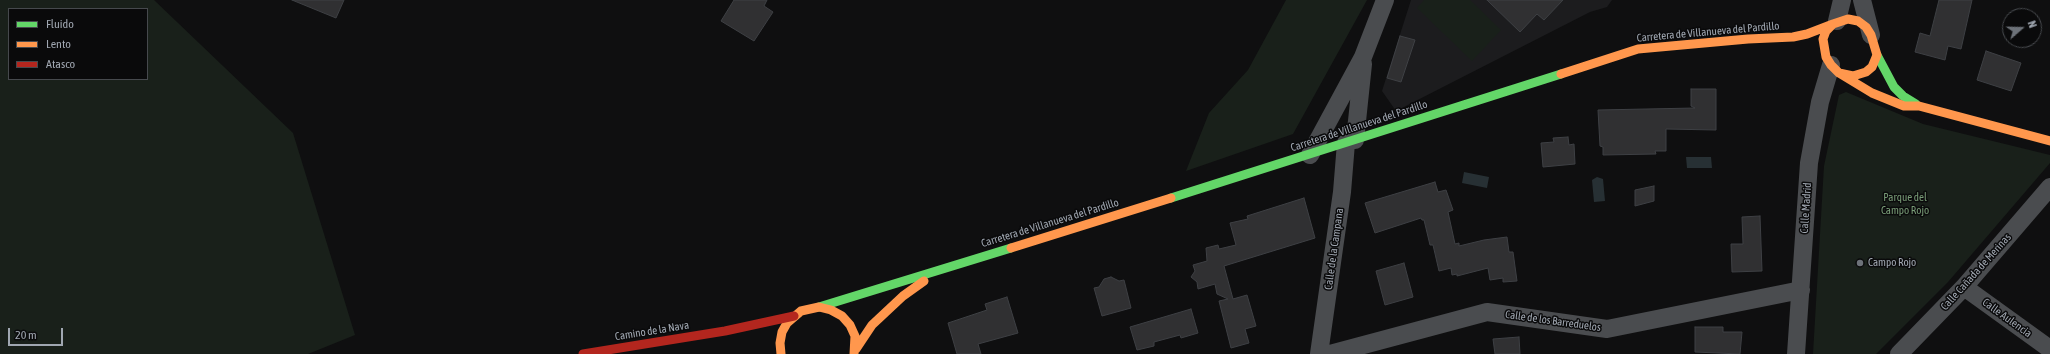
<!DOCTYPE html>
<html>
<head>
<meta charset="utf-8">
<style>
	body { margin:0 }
	#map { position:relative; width:2050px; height:354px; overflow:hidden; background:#0f0f10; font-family:"Asap Condensed",sans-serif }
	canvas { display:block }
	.legend { position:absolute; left:8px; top:8px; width:140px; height:72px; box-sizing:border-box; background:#0a0a0b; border:1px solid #46494d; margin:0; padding:5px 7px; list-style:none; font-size:12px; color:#a0a7b1 }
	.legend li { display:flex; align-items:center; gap:8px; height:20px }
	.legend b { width:20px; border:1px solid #46494d }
	.north { position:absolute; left:2002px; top:8px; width:40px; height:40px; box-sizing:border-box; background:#0a0a0b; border:1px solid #46494d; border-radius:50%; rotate:70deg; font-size:11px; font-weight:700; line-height:16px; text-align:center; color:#a0a7b1 }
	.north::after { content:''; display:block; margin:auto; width:14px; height:18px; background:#6d7279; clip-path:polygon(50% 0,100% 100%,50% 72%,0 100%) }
	.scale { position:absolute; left:8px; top:328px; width:55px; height:18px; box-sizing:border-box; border:2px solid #a0a7b1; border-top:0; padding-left:5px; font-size:12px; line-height:14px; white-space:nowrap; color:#a0a7b1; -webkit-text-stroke:3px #0a0a0b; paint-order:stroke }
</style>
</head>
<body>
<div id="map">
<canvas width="2050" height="354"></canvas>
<ul class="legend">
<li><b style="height:5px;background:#63d668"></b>Fluido</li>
<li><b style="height:5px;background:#ff974d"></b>Lento</li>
<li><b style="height:5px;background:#b3261e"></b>Atasco</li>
</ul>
<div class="north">N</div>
<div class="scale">20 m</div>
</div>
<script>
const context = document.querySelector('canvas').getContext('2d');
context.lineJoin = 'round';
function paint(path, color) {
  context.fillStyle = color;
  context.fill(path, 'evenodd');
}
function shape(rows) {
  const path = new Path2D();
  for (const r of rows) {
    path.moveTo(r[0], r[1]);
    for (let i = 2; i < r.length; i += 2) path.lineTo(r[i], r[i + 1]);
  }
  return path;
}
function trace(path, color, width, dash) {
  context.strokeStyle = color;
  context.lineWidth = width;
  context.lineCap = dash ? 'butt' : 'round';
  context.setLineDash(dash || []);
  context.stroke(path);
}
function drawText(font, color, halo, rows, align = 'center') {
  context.font = font + ' "Asap Condensed",sans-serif';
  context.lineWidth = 3;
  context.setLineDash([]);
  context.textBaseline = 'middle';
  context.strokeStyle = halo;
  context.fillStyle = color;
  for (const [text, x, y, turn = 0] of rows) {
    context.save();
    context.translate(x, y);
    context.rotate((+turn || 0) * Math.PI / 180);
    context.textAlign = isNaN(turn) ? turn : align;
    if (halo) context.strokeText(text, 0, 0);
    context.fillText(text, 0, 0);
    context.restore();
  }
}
const built = shape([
	[1411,0,1612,0,1607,7,1590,12,1396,111,1382,91]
]);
const green = shape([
	[0,0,154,0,293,133,355,335,308,354,0,354],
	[9,9,147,9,147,79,9,79],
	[1286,0,1367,0,1293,134,1186,171,1209,113,1248,70],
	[1424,0,1470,0,1501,30,1472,61,1417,8],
	[1846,92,1923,124,2050,155,2050,163,1948,282,1876,354,1813,354,1824,166,1839,95]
]);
const water = shape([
	[1686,157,1711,157,1712,168,1687,168],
	[1464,172,1489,177,1487,188,1462,183],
	[1597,177,1603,179,1605,201,1594,202,1592,180]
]);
const building = shape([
	[292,0,344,0,336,18,292,0],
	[734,0,767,0,764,6,773,12,754,41,721,21,734,0],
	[1487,0,1563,0,1544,20,1537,14,1520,32,1487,0],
	[1939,0,1972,0,1961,49,1948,46,1945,60,1915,52,1920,33,1930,36,1939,0],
	[1400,36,1415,40,1401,82,1387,78,1400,36],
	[1986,51,2021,63,2011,91,1977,80,1986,51],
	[1691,89,1716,89,1716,130,1666,129,1666,151,1655,151,1656,154,1603,155,1603,147,1600,146,1598,110,1695,108,1691,106,1691,89],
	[1568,137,1569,145,1574,144,1575,164,1543,167,1541,143,1554,142,1553,138,1568,137],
	[1435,182,1438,192,1446,190,1453,210,1448,212,1455,244,1459,243,1459,246,1484,240,1507,237,1509,252,1513,252,1517,281,1503,282,1503,278,1490,280,1488,268,1457,276,1457,274,1452,275,1451,268,1439,271,1433,245,1430,245,1424,220,1422,220,1421,218,1375,233,1365,203,1435,182],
	[1654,186,1654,201,1635,206,1635,190,1654,186],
	[1304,198,1315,238,1224,266,1233,299,1247,295,1256,326,1245,329,1249,343,1231,348,1219,301,1228,299,1217,294,1215,284,1198,289,1197,282,1191,277,1195,271,1193,265,1207,261,1206,248,1218,245,1219,249,1236,245,1230,223,1248,219,1247,216,1304,198],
	[1760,216,1762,271,1732,272,1731,244,1743,244,1742,217,1760,216],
	[1404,263,1413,297,1385,305,1376,271,1404,263],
	[1111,277,1119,281,1124,280,1131,308,1102,316,1094,288,1099,287,1104,279,1111,277],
	[1007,297,1018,333,978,344,981,354,957,354,948,323,987,310,985,304,1007,297],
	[1191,309,1198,333,1181,338,1180,335,1154,342,1154,346,1137,350,1130,327,1191,309],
	[1695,327,1723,327,1723,332,1742,332,1740,354,1695,352,1695,327],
	[1519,337,1520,354,1495,354,1493,339,1519,337]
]);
const street = shape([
	[1862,0,1871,35],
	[1837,21,1842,0],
	[1355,140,1363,64],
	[1310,155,1363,57,1385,0],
	[1964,287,2050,349],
	[1319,354,1342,192,1346,143],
	[1330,354,1487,312,1607,329,1801,290],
	[1796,354,1809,163,1820,102,1831,65],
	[1899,354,1964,287,2050,187]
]);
const fast = shape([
	[1877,55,1894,87,1903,96,1916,104],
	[1171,198,1561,74],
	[819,307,1011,248]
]);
const slow = shape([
	[1848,19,1858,21,1866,27,1871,35,1877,55,1872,67,1866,72,1853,76,1839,73,1831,65,1826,57,1823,39,1826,31,1833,24,1848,19],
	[1839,73,1872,93,1904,106,1919,106,2050,141],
	[1561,74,1638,49,1748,39,1793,37,1807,34,1833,24],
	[1011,248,1171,198],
	[856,349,872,325,903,296,924,281],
	[781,354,780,343,782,332,787,323,801,311,819,307,831,310,842,316,850,325,855,336,854,354]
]);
const jam = shape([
	[583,354,725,331,794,316]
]);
const markers = [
	[1860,263,4,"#6d7279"]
];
const streetNames = [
	["Carretera de Villanueva del Pardillo",1708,32,-5],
	["Carretera de Villanueva del Pardillo",1359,126,-18],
	["Calle Madrid",1806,208,-86],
	["Carretera de Villanueva del Pardillo",1050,223,-17],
	["Calle de la Campana",1334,249,-82],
	["Calle Cañada de Merinas",1976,272,-48],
	["Calle Aulencia",2007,318,36],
	["Calle de los Barreduelos",1553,321,8],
	["Camino de la Nava",652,331,-9]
];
const parkNames = [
	["Parque del",1905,198],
	["Campo Rojo",1905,211]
];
const poiNames = [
	["Campo Rojo",1868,263]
];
paint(built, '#1c1c1e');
paint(green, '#19201a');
paint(water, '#273034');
paint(building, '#303032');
trace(building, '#3e4044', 1);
trace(street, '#4a4c4f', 18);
trace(fast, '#63d668', 9);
trace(slow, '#ff974d', 9);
trace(jam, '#b3261e', 9);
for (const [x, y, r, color] of markers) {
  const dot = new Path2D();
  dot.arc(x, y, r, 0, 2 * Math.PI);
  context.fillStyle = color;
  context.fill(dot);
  trace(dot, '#0a0a0b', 1.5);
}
drawText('11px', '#a0a7b1', '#0a0a0b', streetNames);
drawText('11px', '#799c77', '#0a0a0b', parkNames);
drawText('11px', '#a0a7b1', '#0a0a0b', poiNames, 'left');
</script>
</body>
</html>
